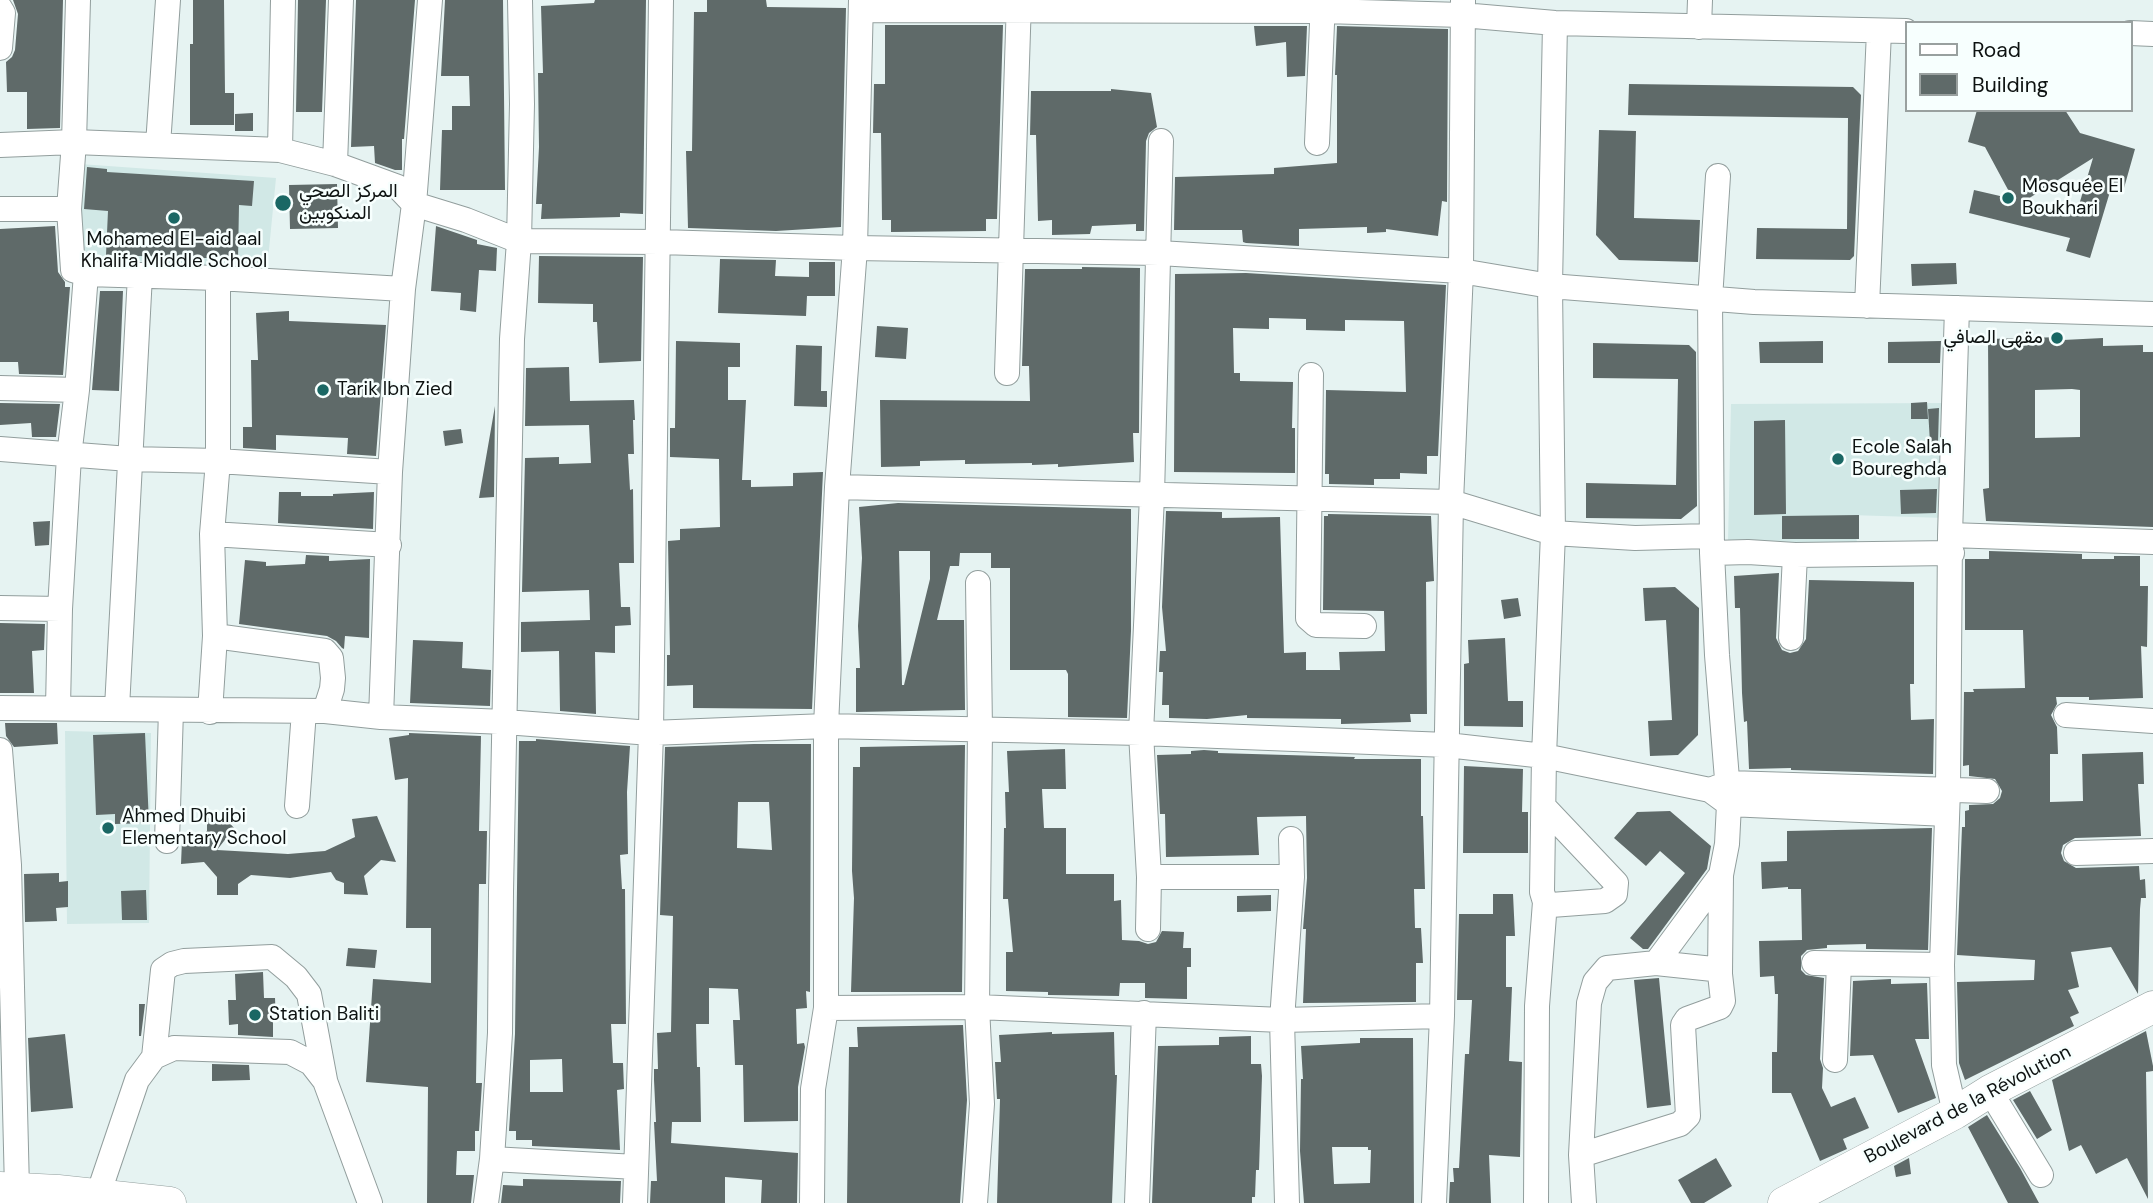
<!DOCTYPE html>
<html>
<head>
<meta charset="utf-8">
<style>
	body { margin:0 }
	#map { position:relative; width:2153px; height:1203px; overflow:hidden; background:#e6f3f2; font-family:"DM Sans",sans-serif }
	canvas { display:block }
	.legend { position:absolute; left:1905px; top:21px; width:228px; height:91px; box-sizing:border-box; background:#f7fffe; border:2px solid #99a09f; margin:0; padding:9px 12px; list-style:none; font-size:21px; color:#0d1211 }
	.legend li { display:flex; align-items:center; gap:14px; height:35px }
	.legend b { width:35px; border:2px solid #99a09f }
</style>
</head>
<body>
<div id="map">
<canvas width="2153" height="1203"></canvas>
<ul class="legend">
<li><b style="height:9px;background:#fff"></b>Road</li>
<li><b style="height:19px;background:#5f6a69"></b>Building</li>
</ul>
</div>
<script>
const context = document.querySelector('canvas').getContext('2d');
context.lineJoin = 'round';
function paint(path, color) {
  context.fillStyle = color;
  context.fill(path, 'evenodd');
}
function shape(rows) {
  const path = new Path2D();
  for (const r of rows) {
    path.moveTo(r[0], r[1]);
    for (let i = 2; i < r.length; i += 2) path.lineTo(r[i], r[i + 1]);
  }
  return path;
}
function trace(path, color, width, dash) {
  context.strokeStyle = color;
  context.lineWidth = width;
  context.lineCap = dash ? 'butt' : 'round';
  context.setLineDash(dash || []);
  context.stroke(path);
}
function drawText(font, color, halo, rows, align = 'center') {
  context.font = font + ' "DM Sans",Vazirmatn,sans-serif';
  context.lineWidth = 5;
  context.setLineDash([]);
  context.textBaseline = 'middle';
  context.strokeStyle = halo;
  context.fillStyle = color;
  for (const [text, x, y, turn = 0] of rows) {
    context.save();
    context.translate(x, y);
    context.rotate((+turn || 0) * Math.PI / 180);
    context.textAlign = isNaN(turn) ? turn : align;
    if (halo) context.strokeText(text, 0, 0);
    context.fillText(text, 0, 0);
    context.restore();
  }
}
const built = shape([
	[80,164,276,178,267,270,74,257],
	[1947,403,1945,518,1850,515,1859,549,1728,542,1731,404],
	[65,731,151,733,149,923,67,924]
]);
const building = shape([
	[13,0,63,0,60,128,27,129,27,92,7,92,6,62,12,57,15,50,18,14],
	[193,0,224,0,225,93,234,93,234,125,190,125,190,44,193,44],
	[298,0,326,0,322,112,296,112],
	[356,0,415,0,404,139,402,139,402,170,395,170,375,163,374,146,351,147],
	[445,0,503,0,505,190,440,190,442,130,452,130,452,106,470,106,469,76,441,76],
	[595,0,646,0,643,214,620,213,620,217,541,219,542,204,536,204,539,147,538,73,543,73,541,6,594,3],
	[707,0,766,0,767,7,846,8,841,227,776,231,688,228,686,151,692,151,694,12,707,12],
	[885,25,1003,25,997,219,986,219,986,231,891,232,891,220,882,220,881,133,873,133,874,84,885,84],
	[1254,26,1307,26,1305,76,1287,77,1286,42,1256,46],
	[1337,26,1448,29,1447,202,1442,201,1438,236,1386,229,1386,232,1367,233,1367,227,1299,229,1299,246,1246,243,1243,242,1242,230,1174,230,1175,177,1274,174,1274,168,1337,163,1337,75,1335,75],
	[1629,84,1853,87,1861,95,1854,256,1850,260,1756,259,1757,228,1847,229,1848,118,1628,115],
	[1111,89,1151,93,1157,127,1149,133,1146,141,1144,231,1136,231,1136,224,1092,226,1090,234,1052,235,1052,220,1038,221,1036,135,1030,135,1031,91,1111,91],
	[1977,110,2065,110,2080,133,2135,149,2124,188,2112,185,2090,258,2066,251,2070,238,1969,213,1974,190,2013,199,1985,147,1968,142],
	[2093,158,2076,215,2023,202],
	[253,113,253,131,235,131,235,114],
	[1599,130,1636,131,1634,218,1700,220,1698,262,1619,260,1596,235],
	[87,167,107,169,107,172,254,181,252,206,239,205,238,259,106,255,108,211,84,209],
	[337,184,338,228,290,229,289,185],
	[55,226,58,272,65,282,65,287,70,287,63,375,19,374,18,362,0,362,0,229],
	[436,226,477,240,477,244,497,248,496,271,479,270,476,312,460,310,461,293,431,291],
	[539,256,643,257,641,361,599,363,597,322,593,322,593,304,538,303],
	[720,259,776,260,775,276,809,277,809,262,835,262,835,296,807,296,806,316,718,313],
	[1956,263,1957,284,1912,286,1911,264],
	[1082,267,1140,268,1139,433,1133,433,1134,462,1058,467,1058,464,1032,465,1032,463,965,464,965,460,920,461,920,466,881,467,880,400,1030,401,1029,366,1022,366,1025,269,1082,269],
	[1246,273,1446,285,1438,456,1427,456,1427,474,1400,473,1400,479,1374,479,1374,485,1329,484,1329,474,1325,474,1326,390,1406,392,1404,321,1345,320,1345,331,1306,330,1306,319,1269,318,1269,329,1233,328,1234,373,1240,373,1240,381,1293,382,1292,428,1295,428,1295,473,1174,472,1175,274],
	[100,291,123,291,119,391,92,390],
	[289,311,289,321,386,325,376,456,347,454,348,438,276,435,276,450,243,448,243,427,252,427,251,360,258,360,256,313],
	[877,326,908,328,906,359,875,357],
	[2063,337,2063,340,2103,338,2103,346,2143,345,2143,352,2153,352,2153,527,1986,521,1983,489,1989,488,1988,339],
	[2072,389,2080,390,2080,437,2035,438,2035,390],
	[676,341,740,343,740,367,728,367,728,400,746,400,742,480,751,480,751,487,793,486,793,473,823,472,812,709,693,708,693,685,667,686,667,655,670,655,668,541,680,540,680,529,720,527,719,459,670,457,670,428,675,428],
	[1823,341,1823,363,1760,363,1759,342],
	[1941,341,1940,363,1888,363,1888,342],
	[1593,343,1689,345,1696,352,1697,506,1681,519,1586,518,1586,483,1676,485,1678,379,1593,378],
	[796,345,822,346,821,391,827,391,827,407,794,406],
	[569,367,570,401,634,400,635,420,633,420,634,454,628,454,630,490,633,489,634,563,619,563,621,607,630,607,631,625,615,626,615,653,595,652,596,714,560,711,559,651,521,652,521,622,590,620,589,590,522,592,525,458,559,457,559,464,591,463,589,425,525,426,526,368],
	[1927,402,1928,419,1911,419,1911,403],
	[0,403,60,404,56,437,32,437,31,423,0,425],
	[495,406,494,497,479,498],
	[1939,408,1938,443,1930,443,1928,409],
	[1785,420,1786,514,1754,515,1754,421],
	[461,429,463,443,445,446,443,431],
	[1937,489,1936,513,1901,514,1900,490],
	[279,492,301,492,301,496,333,496,333,494,374,492,373,529,278,523],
	[898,503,1131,509,1131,631,1127,718,1068,717,1068,674,1066,670,1010,670,1010,568,991,568,991,553,960,553,959,566,950,566,937,620,964,620,965,710,856,712,856,668,860,668,858,626,862,558,859,507],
	[899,551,930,551,930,579,904,685,902,685],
	[1166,511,1222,512,1222,518,1280,517,1284,653,1306,652,1306,670,1340,670,1339,652,1385,651,1384,611,1323,610,1324,516,1328,516,1328,514,1431,516,1434,581,1426,582,1427,714,1410,714,1411,722,1341,724,1341,719,1247,718,1247,715,1207,719,1169,718,1169,705,1162,705,1163,672,1159,672,1160,651,1166,651,1162,607],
	[1859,515,1859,539,1782,539,1782,516],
	[50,521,49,545,35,546,33,522],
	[1989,551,2082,554,2082,559,2114,559,2114,556,2140,556,2140,586,2148,586,2147,647,2141,646,2143,698,2089,700,2089,697,2056,697,2057,704,2051,715,2057,727,2058,754,2050,754,2050,802,2083,801,2082,754,2143,752,2144,784,2138,784,2141,836,2075,838,2063,845,2061,853,2064,861,2076,868,2139,866,2140,880,2145,879,2146,898,2141,898,2140,909,2138,994,2111,947,2071,952,2079,987,2068,990,2079,1013,2070,1017,2074,1026,1965,1080,1959,1063,1957,982,2034,980,2035,960,1957,955,1962,827,1965,827,1965,811,1969,810,1969,805,1993,804,2000,798,2002,791,1995,779,1969,776,1969,765,1963,766,1964,692,1974,692,1973,689,2025,688,2023,630,1965,630,1965,559,1989,559],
	[306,555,329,556,329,561,370,559,369,638,345,636,344,649,342,648,336,641,327,636,239,624,245,560,266,562,266,566,305,564],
	[1779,573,1776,638,1782,650,1790,653,1798,651,1806,639,1809,580,1914,582,1914,684,1910,684,1911,720,1934,719,1933,774,1791,770,1791,768,1749,769,1747,721,1744,722,1742,693,1740,608,1735,608,1734,576],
	[1675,587,1699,608,1698,735,1678,755,1650,756,1648,721,1672,720,1666,620,1645,621,1643,588],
	[1518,598,1521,616,1504,619,1501,600],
	[0,623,45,624,44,650,32,651,34,693,0,693],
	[1505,638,1508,701,1523,701,1523,727,1464,726,1464,664,1469,663,1468,640],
	[413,640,463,642,462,668,491,670,490,706,410,703],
	[5,723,57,723,58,744,14,747,6,736],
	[145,733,149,823,115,824,115,814,96,815,93,735],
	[409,733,481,736,479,831,487,831,486,884,479,884,476,1083,482,1083,479,1131,475,1131,475,1151,457,1151,456,1175,474,1175,471,1203,427,1203,428,1087,366,1082,373,979,431,983,431,928,406,928,408,778,395,780,389,738,409,735],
	[536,739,630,746,627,792,628,854,620,855,622,889,625,889,626,1024,611,1024,613,1063,623,1063,624,1089,617,1090,620,1150,532,1146,532,1140,516,1140,516,1131,509,1131,515,1034,519,741,536,741],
	[562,1059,563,1092,530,1092,530,1060],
	[754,744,811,744,810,992,806,991,807,1008,796,1009,797,1044,804,1043,805,1047,798,1087,798,1121,744,1122,743,1065,735,1065,733,1020,740,1020,738,989,709,988,709,1024,696,1024,697,1067,700,1067,701,1122,672,1122,671,1143,798,1153,797,1203,761,1203,762,1180,725,1177,725,1203,650,1203,651,1181,657,1181,654,1122,656,1122,654,1080,654,1069,658,1069,657,1033,671,1032,673,916,660,915,665,747],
	[738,802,769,802,772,850,737,848],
	[965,745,962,992,851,992,854,898,852,871,853,767,860,767,860,747],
	[1065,749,1066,789,1042,789,1044,828,1066,828,1066,874,1114,874,1114,901,1121,900,1122,940,1139,941,1148,944,1156,942,1162,931,1184,932,1183,948,1191,948,1191,967,1187,967,1187,999,1145,998,1145,983,1120,983,1119,996,1048,995,1048,992,1006,991,1006,952,1013,952,1008,899,1003,899,1004,828,1006,828,1005,792,1009,792,1007,751],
	[1204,750,1218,751,1218,753,1355,757,1354,759,1421,759,1421,816,1423,816,1425,889,1414,889,1415,928,1421,928,1423,963,1416,963,1416,1002,1303,1003,1306,929,1303,929,1307,878,1306,816,1257,817,1259,855,1166,857,1165,814,1160,814,1157,755,1191,754,1191,751],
	[1464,766,1523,769,1522,812,1528,812,1528,853,1463,853],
	[1670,811,1711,846,1707,869,1648,949,1643,949,1630,938,1685,873,1660,851,1646,866,1614,838,1637,812],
	[377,816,396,862,381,860,364,876,368,895,344,894,344,883,336,880,331,872,290,878,251,875,238,884,238,895,217,895,217,877,204,862,181,864,182,840,195,840,207,831,207,818,226,819,234,828,217,850,288,854,325,851,355,837,352,819],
	[1932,828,1928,950,1866,949,1866,944,1827,945,1827,948,1807,950,1801,956,1801,970,1806,975,1824,978,1820,1059,1823,1068,1822,1088,1831,1107,1855,1097,1869,1128,1843,1139,1847,1149,1820,1161,1791,1093,1772,1093,1772,1052,1777,1052,1778,994,1775,994,1774,976,1760,977,1759,941,1802,940,1801,889,1788,889,1788,887,1762,889,1761,862,1787,861,1787,831],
	[59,873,59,882,68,881,68,907,56,908,57,921,25,922,24,874],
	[146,890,147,920,122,920,121,891],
	[1493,894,1513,894,1515,936,1506,936,1506,987,1512,987,1509,1061,1522,1062,1520,1157,1489,1155,1491,1203,1449,1203,1450,1182,1454,1182,1453,1168,1459,1168,1465,1054,1469,1054,1472,1000,1457,1000,1459,914,1493,914],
	[1271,895,1271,911,1237,912,1237,896],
	[348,948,377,950,375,968,346,966],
	[263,972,264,998,275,998,276,1022,273,1022,273,1037,238,1035,238,1024,229,1025,228,1000,236,1000,235,974],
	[1659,978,1671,1105,1647,1108,1634,980],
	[1891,979,1891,984,1927,983,1929,1039,1915,1039,1936,1098,1898,1113,1873,1055,1850,1056,1853,981],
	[139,1004,145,1004,141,1036,139,1036],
	[963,1025,967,1100,960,1203,847,1203,849,1047,858,1047,857,1027],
	[2146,1031,2153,1066,2153,1071,2146,1072,2148,1199,2127,1158,2096,1174,2081,1145,2069,1151,2052,1080],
	[1052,1032,1052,1034,1114,1032,1115,1075,1117,1075,1112,1203,997,1203,1000,1099,997,1099,995,1062,1001,1062,999,1035],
	[65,1034,73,1108,31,1112,28,1038],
	[1251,1036,1251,1064,1261,1064,1262,1076,1259,1170,1256,1170,1255,1197,1252,1197,1252,1203,1152,1203,1158,1046,1219,1045,1219,1037],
	[1360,1038,1413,1038,1414,1203,1304,1203,1300,1151,1301,1079,1303,1079,1301,1046,1360,1043],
	[1332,1147,1368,1147,1368,1150,1371,1150,1370,1183,1334,1184],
	[212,1064,249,1065,250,1080,212,1081],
	[2030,1091,2052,1130,2037,1139,2013,1100],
	[1987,1115,2020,1168,2039,1203,2008,1203,1968,1127],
	[1716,1158,1732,1186,1704,1203,1691,1203,1678,1180],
	[1909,1158,1911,1174,1896,1177,1894,1166],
	[523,1179,621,1181,620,1203,501,1203,503,1185,523,1186]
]);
const minor = shape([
	[78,0,74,142,69,209,73,270,86,274,218,278,403,289],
	[0,8,3,13,0,48],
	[861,10,1323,11,1462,15,1555,23,1906,31],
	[1699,27,1700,0],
	[2130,33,2153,34],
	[1317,143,1323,0],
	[0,145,74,142,280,150,335,164,398,187,414,204,466,220,519,241,660,242,855,248,1159,253,1461,271,1550,286,1754,302,2153,314],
	[158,145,168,0],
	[280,150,283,0],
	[335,164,341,0],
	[0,209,69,209],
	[1867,306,1879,31],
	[1007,373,1019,0],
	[1311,375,1308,618,1316,625,1364,626],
	[0,388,77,390],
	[0,449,129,459,218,461,390,472],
	[837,487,1451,502,1553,533,1635,538,1710,536],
	[212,534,389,545],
	[1950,535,2153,542],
	[1712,553,1710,299,1718,176],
	[0,608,60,609],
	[215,636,325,651,331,658,333,678,332,689,325,711],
	[1791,638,1795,555],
	[0,708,325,711,381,717,505,722,651,733,826,726,1141,733,1447,745,1544,756,1710,790],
	[58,708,60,609,69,456,77,390,86,274],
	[117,708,140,275],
	[210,712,215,636,212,534,218,461,218,278],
	[2066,715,2153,721],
	[381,717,390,472,403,289,414,204,430,0],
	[0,750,9,865,17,1189],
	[297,806,304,711],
	[1544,807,1616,883,1615,894,1605,901,1551,905,1545,902,1542,892,1544,756,1553,533,1550,286,1555,23],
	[1947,814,1729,804,1710,790,1728,783,1987,791],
	[167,841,171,710],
	[2076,853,2153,851],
	[1149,877,1292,877],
	[1148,929,1149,877,1141,733,1152,496,1161,141],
	[1656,963,1721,875,1727,844,1729,804,1717,655,1712,553,1748,552,1795,555,1952,553],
	[1814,963,1942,965],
	[1720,974,1721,875],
	[826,1008,977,1007,1282,1020,1442,1016],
	[154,1057,163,970,172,964,184,961,272,957,296,977,309,994,325,1080],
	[1835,1060,1839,964],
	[1990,1091,2041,1175],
	[1955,1113,1944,1065,1942,965,1948,789,1950,535,1957,308],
	[1581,1155,1680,1124,1688,1116,1683,1025,1687,1019,1720,1007,1723,1001,1720,974,1713,969,1656,963,1607,968,1595,982,1589,1003,1581,1155,1584,1203],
	[492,1159,636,1167],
	[98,1195,137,1080,154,1057,174,1048,290,1052,311,1063,325,1081,370,1203],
	[486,1203,492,1159,500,1033,501,892,512,339,519,241,522,104,520,0],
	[635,1203,651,733,661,0],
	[812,1203,813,1089,826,1008,826,726,837,487,855,248,861,0],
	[975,1203,982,1104,977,1007,980,730,978,583],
	[1137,1203,1144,1013],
	[1287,1203,1282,1020,1292,877,1291,839],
	[1434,1203,1442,1016,1451,502,1461,271,1463,0],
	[1536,1203,1537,1006,1545,902]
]);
const major = shape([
	[0,1188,58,1191,170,1203],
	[1784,1203,1955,1113,1990,1091,2153,1007]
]);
const markers = [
	[2008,198,7,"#1a6764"],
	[283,203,9,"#1a6764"],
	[174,218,7,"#1a6764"],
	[2057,338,7,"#1a6764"],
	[323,390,7,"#1a6764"],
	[1838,459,7,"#1a6764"],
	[108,828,7,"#1a6764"],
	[255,1015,7,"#1a6764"]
];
const poiNames = [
	["Mosquée El",2022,187],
	["Boukhari",2022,209],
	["المركز الصحي",299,192],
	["المنكوبين",299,214],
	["Mohamed El-aid aal",174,240,"center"],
	["Khalifa Middle School",174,262,"center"],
	["مقهى الصافي",2043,338,"right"],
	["Tarik Ibn Zied",337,390],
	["Ecole Salah",1852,448],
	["Boureghda",1852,470],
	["Ahmed Dhuibi",122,817],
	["Elementary School",122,839],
	["Station Baliti",269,1015]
];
const streetNames = [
	["Boulevard de la Révolution",1968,1105,-28]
];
paint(built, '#d1e8e6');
paint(building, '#5f6a69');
trace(minor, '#929e9d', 26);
trace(major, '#929e9d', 33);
trace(minor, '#fff', 24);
trace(major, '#fff', 32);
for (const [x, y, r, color] of markers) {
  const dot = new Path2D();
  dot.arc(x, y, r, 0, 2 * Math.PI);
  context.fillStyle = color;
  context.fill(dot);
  trace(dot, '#f7fffe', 2.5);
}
drawText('19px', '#0d1211', '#f7fffe', poiNames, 'left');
drawText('19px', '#0d1211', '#f7fffe', streetNames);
</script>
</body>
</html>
